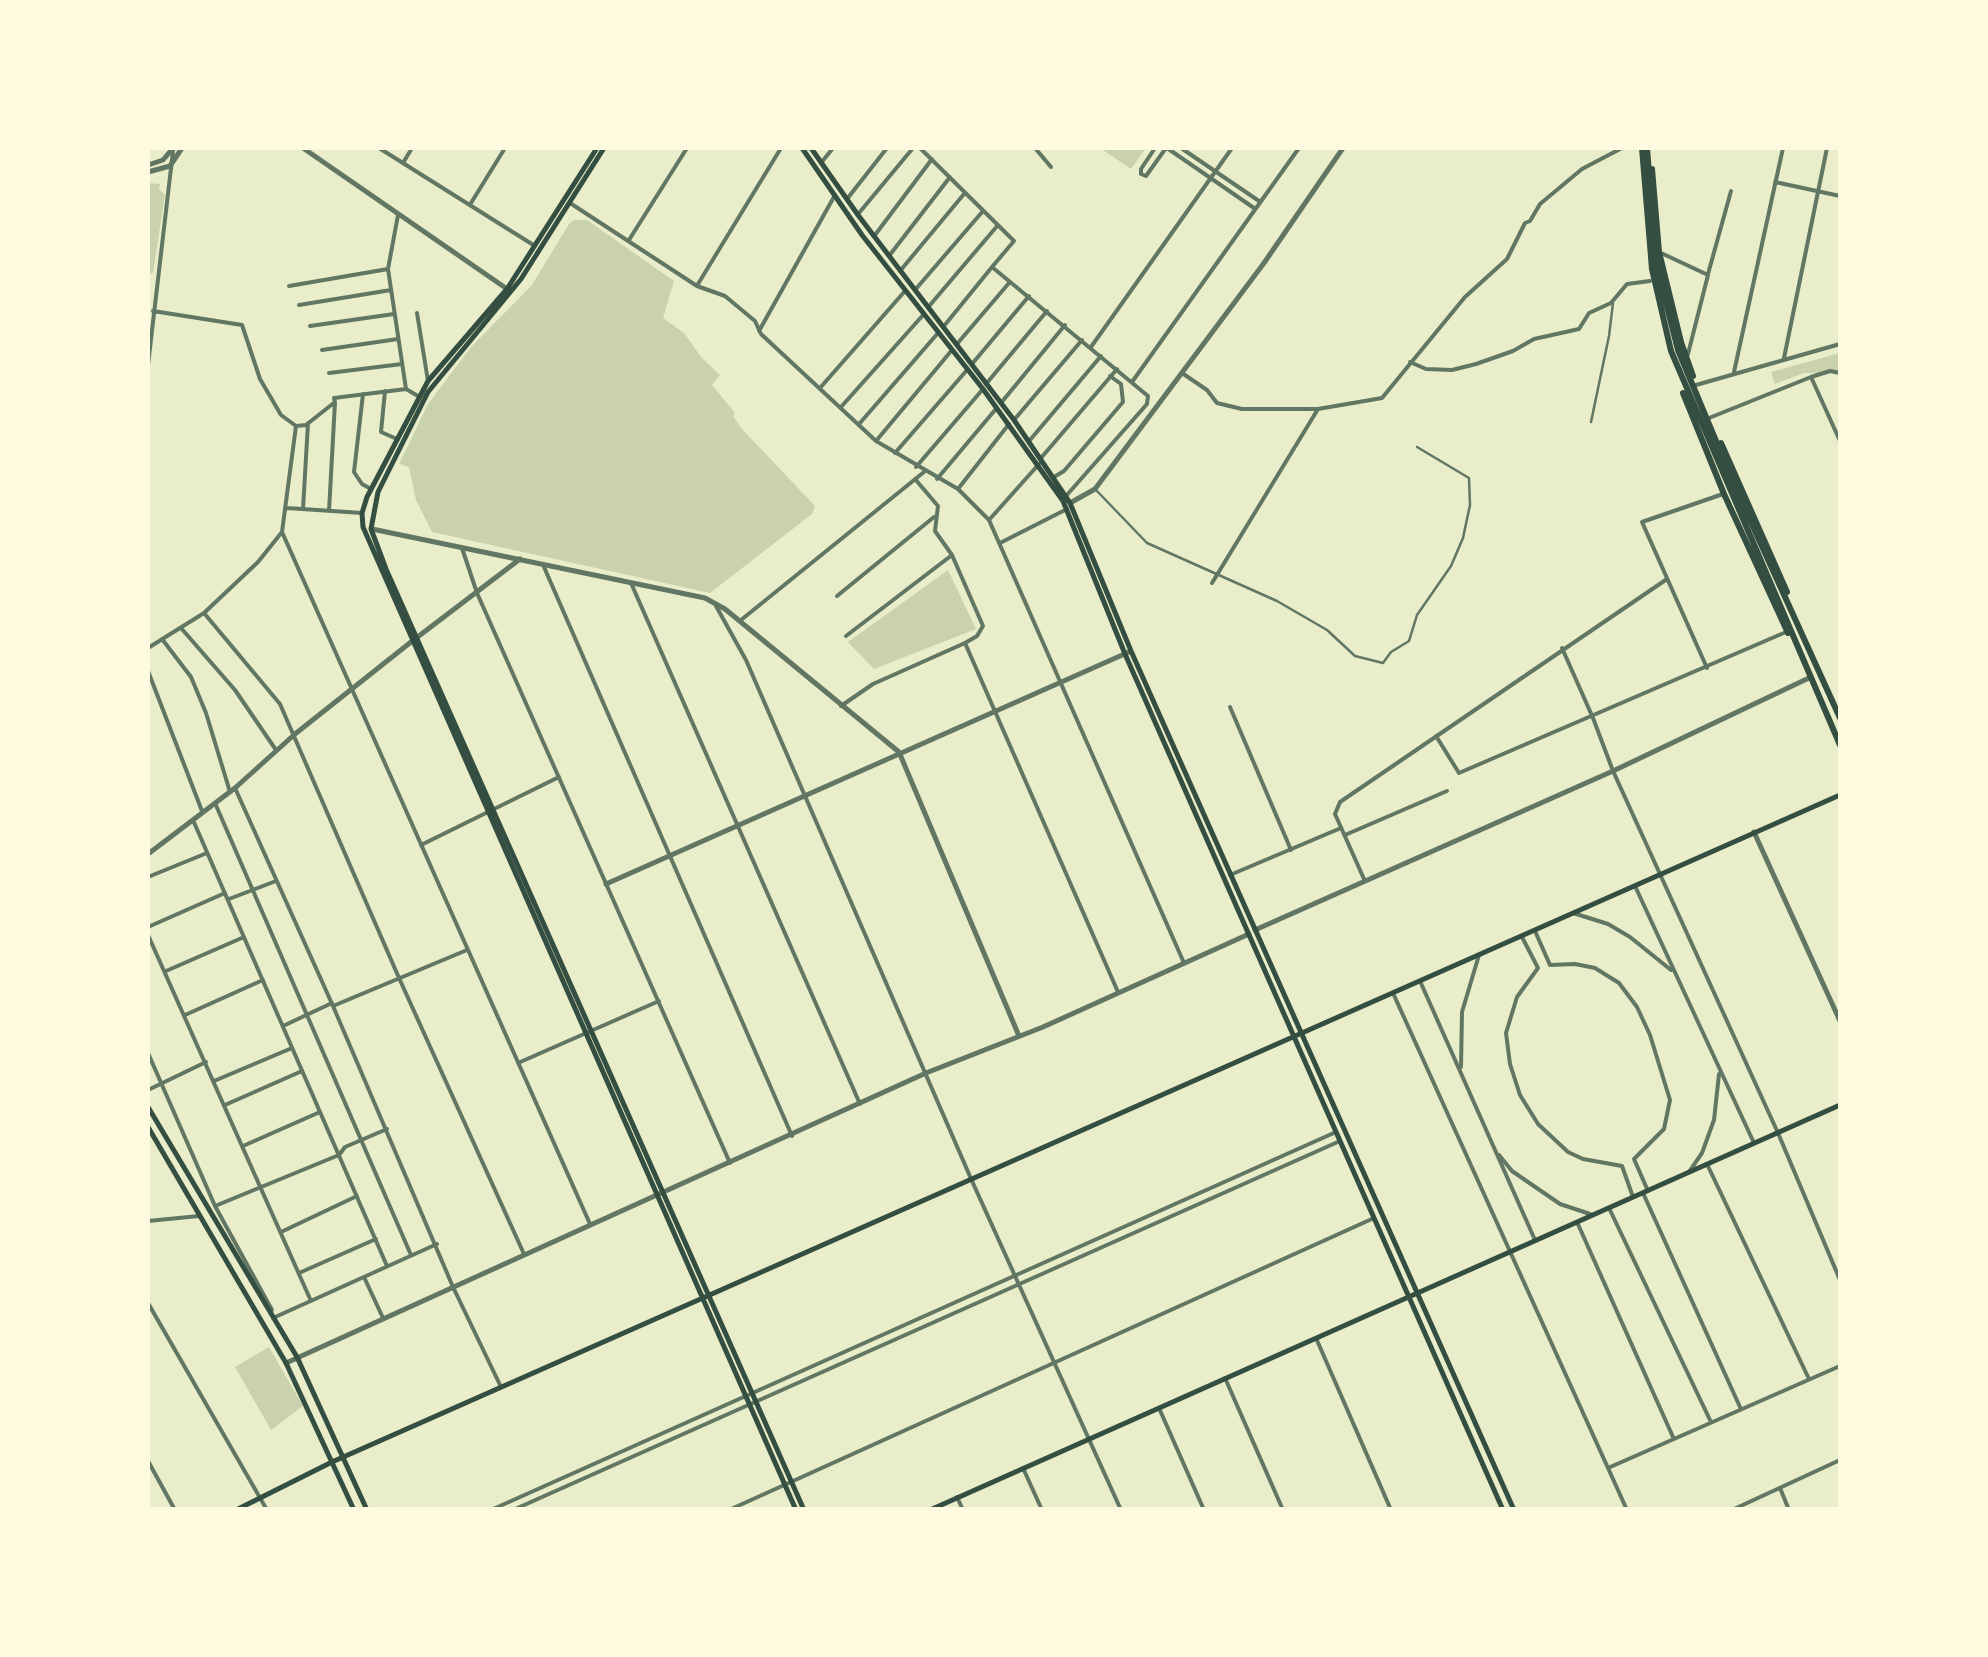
<!DOCTYPE html>
<html>
<head>
<meta charset="utf-8">
<style>
	body { margin:0 }
	#map { position:relative; width:1988px; height:1657px; overflow:hidden; background:#e9edc9; font-family:Signika,sans-serif }
	canvas { display:block }
	.frame { position:absolute; inset:0; border:150px solid #fefae0; pointer-events:none }
</style>
</head>
<body>
<div id="map">
<canvas width="1988" height="1657"></canvas>
<div class="frame"></div>
</div>
<script>
const context = document.querySelector('canvas').getContext('2d');
context.lineJoin = 'round';
function paint(path, color) {
  context.fillStyle = color;
  context.fill(path, 'evenodd');
}
function shape(rows) {
  const path = new Path2D();
  for (const r of rows) {
    path.moveTo(r[0], r[1]);
    for (let i = 2; i < r.length; i += 2) path.lineTo(r[i], r[i + 1]);
  }
  return path;
}
function trace(path, color, width, dash) {
  context.strokeStyle = color;
  context.lineWidth = width;
  context.lineCap = dash ? 'butt' : 'round';
  context.setLineDash(dash || []);
  context.stroke(path);
}
const green = shape([
	[1100,148,1146,148,1131,169],
	[148,183,160,184,159,189,165,195,153,273,148,274],
	[574,220,587,220,674,281,663,318,684,333,702,358,720,375,712,385,735,413,733,416,742,429,815,506,812,514,710,593,432,532,416,500,409,467,399,464,428,404,471,347,532,285,569,224],
	[1840,353,1840,373,1804,373,1775,384,1771,372],
	[948,570,976,629,874,669,848,642],
	[269,1347,303,1406,271,1430,235,1367]
]);
const service = shape([
	[1591,422,1609,336,1613,303],
	[1096,490,1147,543,1277,601,1327,630,1355,656,1383,663,1391,652,1409,641,1417,615,1451,566,1463,538,1470,505,1469,478,1417,447]
]);
const minor = shape([
	[379,148,535,246],
	[920,148,1014,241,992,267,1148,396,1147,404,1066,496],
	[1035,148,1051,167],
	[1167,148,1254,208],
	[1181,148,1259,201],
	[403,163,412,148],
	[821,163,833,148],
	[1146,176,1141,174,1141,169,1155,148],
	[1146,176,1166,148],
	[1775,182,1840,196],
	[847,199,887,148],
	[471,203,505,148],
	[570,203,697,286,725,296,755,321,761,334,876,441,958,489,989,520,1184,963],
	[859,213,913,148],
	[875,235,932,159],
	[629,240,687,148],
	[1659,252,1708,275,1688,354],
	[889,256,950,177],
	[388,269,406,389,418,396],
	[900,271,964,194],
	[1708,274,1731,191],
	[698,284,781,148],
	[289,286,388,269,398,215],
	[915,290,983,211],
	[299,305,391,290],
	[930,305,998,225],
	[153,311,242,325,260,379,281,415,296,426],
	[417,313,428,381],
	[310,326,394,314],
	[944,326,992,267],
	[759,331,835,195],
	[957,344,1009,283],
	[1091,347,1232,148],
	[322,350,398,339],
	[1784,358,1827,148],
	[1410,362,1426,369,1452,370,1476,364,1513,351,1534,339,1579,329,1589,313,1611,303,1627,284,1650,281],
	[972,364,1029,296],
	[148,365,173,151],
	[1734,372,1783,148],
	[329,373,402,364],
	[1182,373,1207,390,1217,403,1242,409,1318,409,1382,398,1465,297,1507,259,1525,223,1530,221,1540,204,1582,169,1622,148],
	[1811,377,1840,441],
	[1132,382,1299,148],
	[986,384,1047,311],
	[1696,385,1840,344],
	[820,388,905,291],
	[385,391,381,432,397,439],
	[363,394,354,472,362,484,371,489],
	[1001,403,1065,325],
	[841,407,924,314],
	[1709,418,1811,377,1830,371,1840,373],
	[1014,420,1082,340],
	[860,423,938,333],
	[1030,440,1101,356],
	[876,441,952,350],
	[895,453,967,370],
	[1041,458,1117,369],
	[916,467,983,389],
	[1054,477,1064,471,1123,402,1121,384,1110,376],
	[937,479,995,410],
	[958,489,1009,424],
	[287,508,362,513],
	[303,509,308,423],
	[329,511,335,402],
	[989,520,1039,464],
	[282,532,590,1224],
	[1000,543,1067,509],
	[462,548,477,593,730,1163],
	[544,567,792,1136],
	[631,583,860,1104],
	[1212,583,1318,409],
	[837,596,934,517],
	[716,606,746,660,972,1181,1121,1510],
	[204,613,280,704,399,978,524,1254],
	[741,620,924,472],
	[181,628,235,690,276,750],
	[846,636,952,555],
	[162,639,191,677,206,713,230,792],
	[965,643,1118,992],
	[148,648,204,613,258,562,282,532,296,426,306,425,335,402,334,398,406,389],
	[1562,648,1593,718,1613,771,1778,1133,1840,1280],
	[1707,668,1642,522,1723,494],
	[148,671,202,811],
	[841,706,873,684,965,643,977,636,983,626,952,555,935,531,938,506,915,479],
	[1230,707,1291,850],
	[1436,736,1459,773,1786,632],
	[235,788,333,1006,453,1287,501,1387],
	[215,803,411,1255],
	[193,820,387,1266],
	[1345,835,1447,791],
	[421,845,559,777],
	[1230,875,1341,828],
	[148,877,207,853],
	[1364,879,1335,814,1340,802,1667,579],
	[1635,886,1754,1143],
	[229,899,276,881],
	[1573,913,1608,924,1630,937,1671,970],
	[148,927,225,893],
	[1535,931,1550,965,1575,964,1595,968,1619,983,1637,1007,1650,1035,1670,1100,1664,1129,1634,1159,1648,1191],
	[148,935,311,1301],
	[1522,937,1538,968,1517,997,1506,1033,1510,1064,1520,1095,1538,1124,1568,1152,1583,1159,1622,1166,1633,1197],
	[166,971,244,937],
	[1420,981,1535,1240],
	[1393,993,1627,1510],
	[333,1006,467,950],
	[185,1015,263,980],
	[283,1026,332,1003],
	[148,1053,215,1206,272,1310],
	[518,1063,659,1001],
	[1461,1067,1462,1012,1479,955],
	[214,1081,292,1048],
	[148,1090,206,1062],
	[225,1105,302,1071],
	[243,1146,320,1112],
	[1499,1155,1512,1171,1560,1204,1590,1214],
	[1707,1164,1809,1379],
	[1689,1172,1702,1153,1714,1120,1719,1074],
	[1643,1193,1740,1407],
	[215,1206,339,1155,345,1147,387,1129],
	[1609,1208,1710,1420],
	[148,1221,199,1216],
	[1577,1222,1673,1437],
	[281,1232,357,1196],
	[299,1273,376,1239],
	[364,1277,383,1318],
	[148,1303,267,1510],
	[273,1318,437,1244],
	[1316,1338,1391,1510],
	[1225,1378,1283,1510],
	[1159,1408,1204,1510],
	[148,1461,175,1510],
	[1023,1468,1042,1510],
	[1608,1468,1840,1366],
	[1780,1488,1789,1510],
	[957,1497,963,1510],
	[491,1510,1336,1132],
	[513,1510,1340,1141],
	[729,1510,1374,1218],
	[1732,1510,1840,1460]
]);
const tertiary = shape([
	[303,148,510,291],
	[1298,148,1299,148],
	[148,165,163,160,173,148],
	[148,172,170,166,182,148],
	[1070,503,1095,489,1264,263,1343,148],
	[372,529,705,598,725,609,899,752,1019,1036],
	[1754,832,1840,1021],
	[148,854,235,788,295,734,411,642,520,559],
	[606,884,1129,652],
	[1255,930,1613,771,1811,677],
	[286,1363,926,1073,1043,1027,1249,934]
]);
const secondary = shape([
	[597,148,507,289,428,381,367,497,362,513,363,527,796,1510],
	[604,148,521,279,428,392,378,492,371,529,386,569,804,1510],
	[802,148,862,235,983,389,1063,501,1125,654,1503,1510],
	[811,148,858,215,1014,420,1070,503,1131,651,1514,1510],
	[148,1107,297,1357,367,1510],
	[148,1127,286,1363,354,1510],
	[236,1510,332,1462,1840,795],
	[930,1510,1840,1105]
]);
const primary = shape([
	[1642,148,1652,269,1671,351,1840,745],
	[1647,148,1656,263,1678,350,1736,489,1840,718],
	[1652,169,1659,252,1681,342,1693,376],
	[1683,393,1724,494,1788,633],
	[1721,443,1787,592]
]);
paint(green, '#cad2ad');
trace(service, '#617663', 2.5);
trace(minor, '#617663', 4);
trace(tertiary, '#617663', 5);
trace(secondary, '#344e41', 5);
trace(primary, '#344e41', 6);
</script>
</body>
</html>
